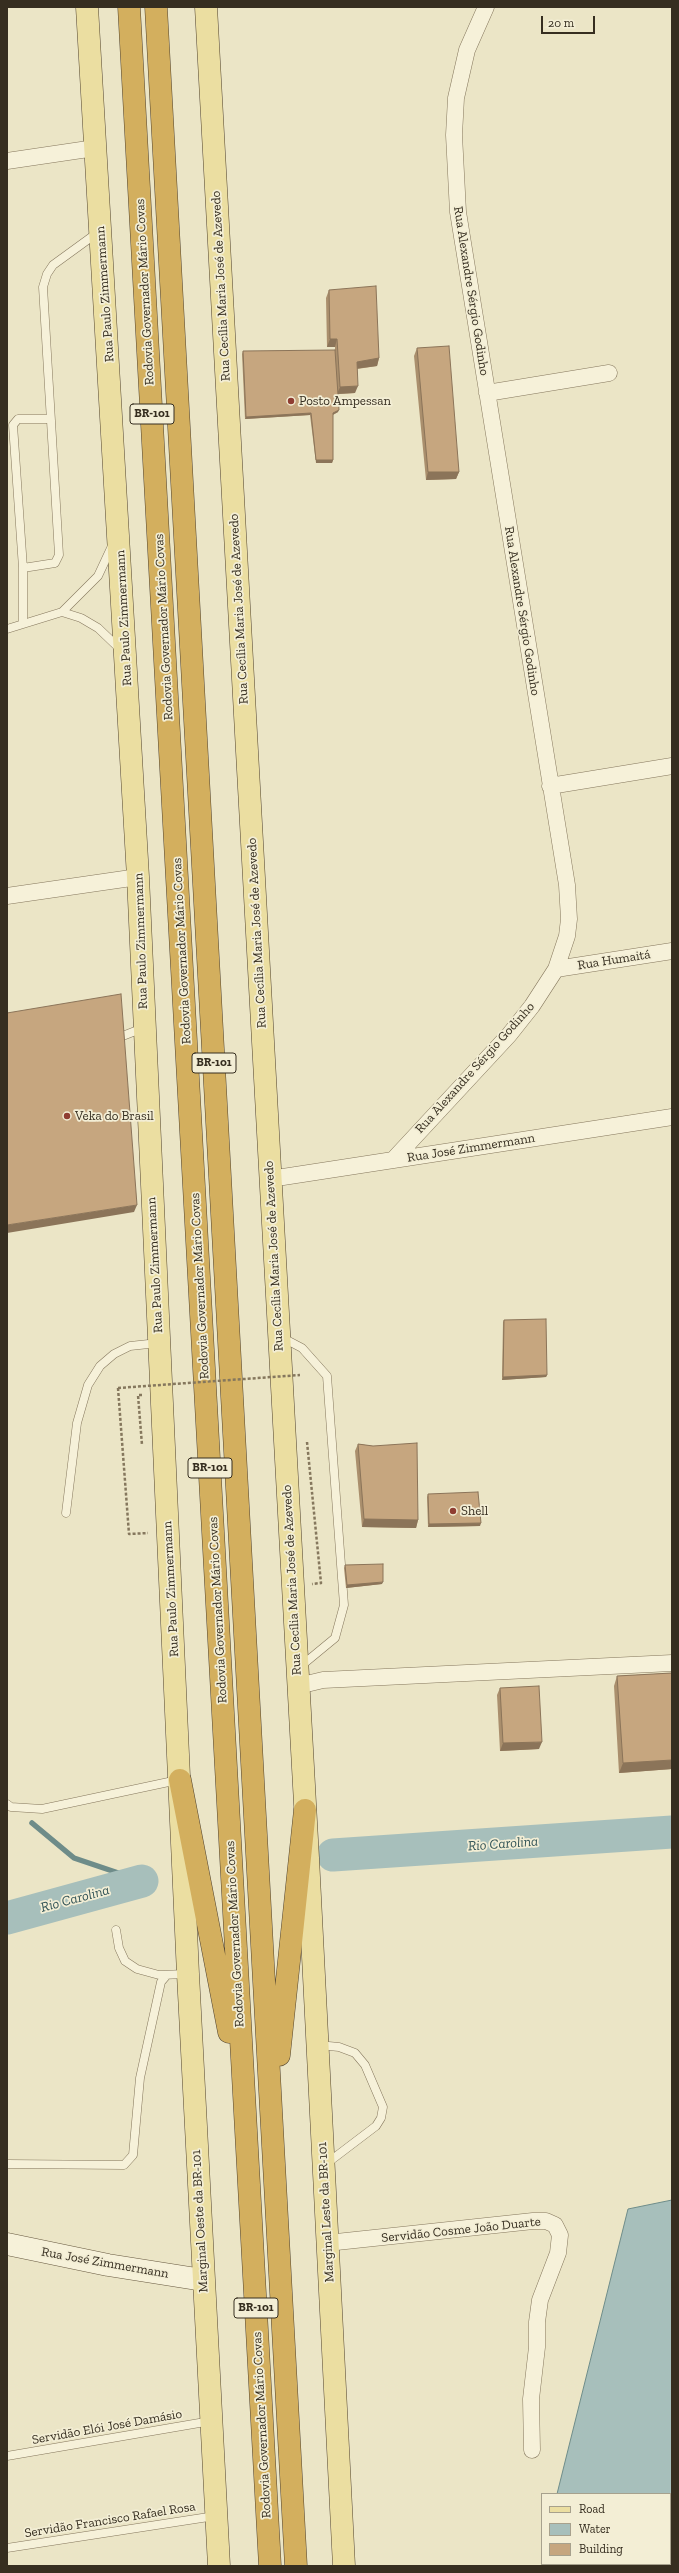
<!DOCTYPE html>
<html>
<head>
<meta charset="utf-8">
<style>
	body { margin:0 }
	#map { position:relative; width:679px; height:2573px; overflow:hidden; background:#ebe5c6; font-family:"Zilla Slab",serif }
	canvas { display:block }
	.frame { position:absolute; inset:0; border:8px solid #362e20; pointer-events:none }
	.legend { position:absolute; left:541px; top:2493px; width:130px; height:72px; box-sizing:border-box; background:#f3eed5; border:1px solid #a7a18d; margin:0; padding:5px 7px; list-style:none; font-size:12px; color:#362e20 }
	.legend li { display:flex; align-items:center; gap:8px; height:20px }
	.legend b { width:20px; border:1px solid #a7a18d }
	.scale { position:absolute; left:541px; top:16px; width:54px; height:18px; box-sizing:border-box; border:2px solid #362e20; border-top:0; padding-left:5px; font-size:12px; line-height:14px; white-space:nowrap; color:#362e20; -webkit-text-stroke:3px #f3eed5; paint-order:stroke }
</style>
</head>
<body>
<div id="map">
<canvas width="679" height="2573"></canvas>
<div class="frame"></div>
<ul class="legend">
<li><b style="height:5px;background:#ebdea1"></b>Road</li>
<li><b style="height:11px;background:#a7bfbb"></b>Water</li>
<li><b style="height:11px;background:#c6a67f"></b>Building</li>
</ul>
<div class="scale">20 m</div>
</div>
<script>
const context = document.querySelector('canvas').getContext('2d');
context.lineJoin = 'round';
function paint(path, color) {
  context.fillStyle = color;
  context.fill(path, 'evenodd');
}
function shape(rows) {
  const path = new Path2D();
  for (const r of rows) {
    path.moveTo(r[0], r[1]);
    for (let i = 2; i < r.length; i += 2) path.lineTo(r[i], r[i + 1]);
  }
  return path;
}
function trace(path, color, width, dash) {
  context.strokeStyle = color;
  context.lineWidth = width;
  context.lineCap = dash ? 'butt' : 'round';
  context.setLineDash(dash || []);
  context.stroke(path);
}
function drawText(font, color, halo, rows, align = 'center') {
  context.font = font + ' "Zilla Slab",serif';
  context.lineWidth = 3.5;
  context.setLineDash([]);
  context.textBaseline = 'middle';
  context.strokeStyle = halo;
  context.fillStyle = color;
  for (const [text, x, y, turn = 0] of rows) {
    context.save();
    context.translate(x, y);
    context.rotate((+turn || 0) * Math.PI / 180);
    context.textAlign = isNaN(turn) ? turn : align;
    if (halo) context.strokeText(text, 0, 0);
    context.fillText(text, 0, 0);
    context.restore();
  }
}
const water = shape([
	[672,2200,672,2566,561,2566,560,2564,670,2564,670,2494,557,2494,628,2209,672,2200]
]);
const stream = shape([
	[32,1823,74,1858,142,1881]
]);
const river = shape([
	[333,1855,672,1832],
	[7,1918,142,1881]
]);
const path = shape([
	[118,1388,129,1534,148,1533],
	[142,1395,138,1395,142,1445],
	[307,1442,321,1583,312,1584]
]);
const service = shape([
	[50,419,18,419,13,425,23,568,55,563,59,555,43,287,47,274,53,265,97,233],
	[62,612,81,618,98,628,119,648],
	[23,623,23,568],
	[7,629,62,612,98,576,112,546],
	[115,1039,143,1028],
	[281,1337,302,1348,327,1376,344,1605,335,1638,301,1666],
	[66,1513,77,1423,88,1385,100,1366,114,1354,130,1346,158,1343],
	[7,1804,11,1807,42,1809,178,1780],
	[116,1930,119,1948,125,1961,137,1969,159,1975,187,1974],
	[318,2045,339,2047,355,2053,365,2065,383,2107,381,2118,376,2126,326,2164],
	[7,2164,124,2165,133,2155,140,2078,161,1982,167,1975],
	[7,2456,211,2421],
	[7,2548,215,2516]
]);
const minor = shape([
	[7,161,95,148],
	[487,393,609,373],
	[550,786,672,766],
	[7,896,138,877],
	[556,969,672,951],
	[393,1160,509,1035,532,1006,556,969,567,936,569,919,567,885,458,212,454,135,456,98,467,50,486,7],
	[270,1179,672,1117],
	[298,1686,323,1680,672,1663],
	[327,2243,533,2221,546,2221,555,2225,560,2235,558,2253,540,2300,537,2322,537,2347,531,2399,532,2450]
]);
const secondary = shape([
	[7,2244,108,2265,203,2280]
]);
const primary = shape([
	[87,7,138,877,188,1974,219,2566],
	[206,7,308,1858,344,2566]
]);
const motorway = shape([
	[129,7,270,2566],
	[156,7,296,2566],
	[180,1780,229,2032],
	[279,2055,305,1810]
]);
const pathBridge = shape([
	[118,1388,300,1375]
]);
const wall = shape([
	[329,290,379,358,377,366,357,369,355,393,338,394,338,412,333,415,333,460,332,463,316,463,310,415,245,419,242,354,243,351,335,353,335,347,327,347,326,298],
	[417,348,459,472,456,479,426,480,414,356],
	[504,1320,547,1375,546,1377,502,1380,503,1322],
	[358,1444,373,1446,418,1520,416,1528,362,1527,355,1451],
	[428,1494,480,1526,428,1527,427,1497],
	[345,1565,382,1584,346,1588,344,1568],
	[672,1673,672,1769,619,1773,614,1686,617,1676],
	[500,1688,539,1749,500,1751,497,1695]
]);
const shadedWall = shape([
	[330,339,337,339,335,347,327,347],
	[379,358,377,366,354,369,357,362],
	[358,386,355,393,337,394,340,387],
	[339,410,338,412,332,415,333,413],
	[311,413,310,415,245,419,246,417],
	[316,460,333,460,332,463,316,463],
	[428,472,459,472,456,479,426,480],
	[137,1205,134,1212,7,1233,7,1225],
	[547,1375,546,1377,502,1380,503,1377],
	[364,1519,418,1520,416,1528,362,1527],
	[481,1523,480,1526,428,1527,429,1524],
	[383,1582,382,1584,346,1588,347,1585],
	[542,1742,539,1749,500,1751,503,1743],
	[672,1760,672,1769,619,1773,623,1763]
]);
const building = shape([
	[376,286,379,358,357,362,358,386,340,387,337,339,330,339,329,290,376,286],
	[449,346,459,472,428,472,417,348,449,346],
	[335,350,339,410,333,413,333,460,316,460,311,413,246,417,243,351,335,350],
	[121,994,137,1205,7,1225,7,1013,121,994],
	[546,1319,547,1375,503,1377,504,1320,546,1319],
	[417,1443,418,1520,364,1519,358,1444,373,1446,417,1443],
	[478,1492,481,1523,429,1524,428,1494,478,1492],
	[383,1564,383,1582,347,1585,345,1565,383,1564],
	[672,1673,672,1760,623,1763,617,1676,672,1673],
	[539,1686,542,1742,503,1743,500,1688,539,1686]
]);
const markers = [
	[291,401,4,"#8f3d32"],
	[67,1116,4,"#8f3d32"],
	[453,1511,4,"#8f3d32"]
];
const shields = [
	[152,414,44],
	[214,1063,44],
	[210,1468,44],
	[256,2308,44]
];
const shieldNames = [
	["BR-101",152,414],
	["BR-101",214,1063],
	["BR-101",210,1468],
	["BR-101",256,2308]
];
const streetNames = [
	["Rua Cecília Maria José de Azevedo",221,286,-93],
	["Rua Alexandre Sérgio Godinho",471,291,81],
	["Rodovia Governador Mário Covas",145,292,-93],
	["Rua Paulo Zimmermann",105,294,-94],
	["Rua Cecília Maria José de Azevedo",239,609,-93],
	["Rua Alexandre Sérgio Godinho",522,611,81],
	["Rua Paulo Zimmermann",124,618,-93],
	["Rodovia Governador Mário Covas",164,627,-93],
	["Rua Cecília Maria José de Azevedo",257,933,-93],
	["Rua Paulo Zimmermann",141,941,-92],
	["Rodovia Governador Mário Covas",182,951,-93],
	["Rua Humaitá",614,960,-9],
	["Rua Alexandre Sérgio Godinho",475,1068,-48],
	["Rua José Zimmermann",471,1148,-9],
	["Rua Cecília Maria José de Azevedo",274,1256,-93],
	["Rua Paulo Zimmermann",155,1265,-93],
	["Rodovia Governador Mário Covas",200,1286,-93],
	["Rua Cecília Maria José de Azevedo",292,1580,-93],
	["Rua Paulo Zimmermann",171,1589,-93],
	["Rodovia Governador Mário Covas",218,1610,-93],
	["Rodovia Governador Mário Covas",235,1934,-93],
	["Marginal Leste da BR-101",326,2212,-93],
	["Marginal Oeste da BR-101",200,2221,-93],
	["Servidão Cosme João Duarte",461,2230,-6],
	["Rua José Zimmermann",105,2263,10],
	["Rodovia Governador Mário Covas",262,2425,-93],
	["Servidão Elói José Damásio",107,2427,-10],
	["Servidão Francisco Rafael Rosa",110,2520,-9]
];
const poiNames = [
	["Posto Ampessan",299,401],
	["Veka do Brasil",75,1116],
	["Shell",461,1511]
];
const waterNames = [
	["Rio Carolina",503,1844,-4],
	["Rio Carolina",75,1899,-15]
];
paint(water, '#a7bfbb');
trace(water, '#6e8c89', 1);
trace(stream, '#6e8c89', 5.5);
trace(river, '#a7bfbb', 33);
trace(service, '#85775d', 9);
trace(minor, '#85775d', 17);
trace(secondary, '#675940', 23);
trace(primary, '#534531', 23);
trace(motorway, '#534531', 23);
trace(path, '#85775d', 2.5, [3, 2]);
trace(service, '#f6f1d9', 8);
trace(minor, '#f6f1d9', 16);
trace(secondary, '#f6f1d9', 22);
trace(primary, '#ebdea1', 22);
trace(motorway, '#d3af5e', 22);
trace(pathBridge, '#85775d', 2.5, [3, 2]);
paint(wall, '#aa8f6d');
paint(shadedWall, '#8b7459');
paint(building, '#c6a67f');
trace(building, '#8b7459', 1);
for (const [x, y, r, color] of markers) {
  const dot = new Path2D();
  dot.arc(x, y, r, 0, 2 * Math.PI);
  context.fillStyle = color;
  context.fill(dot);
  trace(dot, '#f3eed5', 1.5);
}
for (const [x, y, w] of shields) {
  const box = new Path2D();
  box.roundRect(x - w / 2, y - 10, w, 20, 3);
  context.fillStyle = '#f3eed5';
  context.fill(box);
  trace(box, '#362e20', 1);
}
drawText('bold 12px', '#362e20', null, shieldNames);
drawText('13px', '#362e20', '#f3eed5', streetNames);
drawText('13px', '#362e20', '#f3eed5', poiNames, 'left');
drawText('italic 14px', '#305255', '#f3eed5', waterNames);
</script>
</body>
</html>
